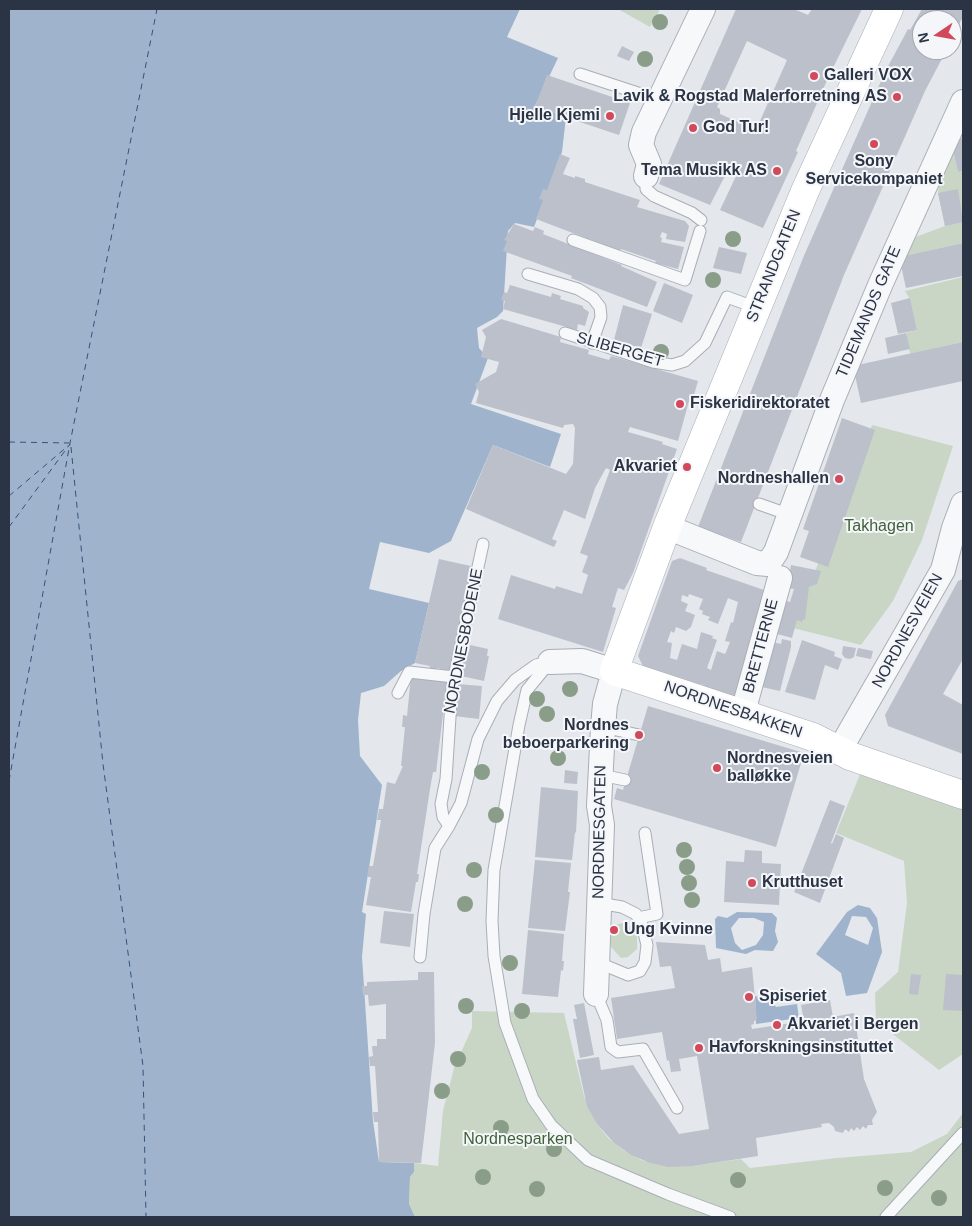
<!DOCTYPE html>
<html>
<head>
<meta charset="utf-8">
<style>
	body { margin:0 }
	#map { position:relative; width:972px; height:1226px; overflow:hidden; background:#e4e7ec; font-family:Arial,sans-serif }
	canvas { display:block }
	.frame { position:absolute; inset:0; border:10px solid #2b3445; pointer-events:none }
	.north { position:absolute; left:912px; top:10px; width:50px; height:50px; box-sizing:border-box; background:#f4f6f9; border:1px solid #a4a8b1; border-radius:50%; rotate:258deg; font-size:14px; font-weight:700; line-height:20px; text-align:center; color:#2b3445 }
	.north::after { content:''; display:block; margin:auto; width:18px; height:22px; background:#d1495b; clip-path:polygon(50% 0,100% 100%,50% 72%,0 100%) }
</style>
</head>
<body>
<div id="map">
<canvas width="972" height="1226"></canvas>
<div class="frame"></div>
<div class="north">N</div>
</div>
<script>
const context = document.querySelector('canvas').getContext('2d');
context.lineJoin = 'round';
function paint(path, color) {
  context.fillStyle = color;
  context.fill(path, 'evenodd');
}
function shape(rows) {
  const path = new Path2D();
  for (const r of rows) {
    path.moveTo(r[0], r[1]);
    for (let i = 2; i < r.length; i += 2) path.lineTo(r[i], r[i + 1]);
  }
  return path;
}
function trace(path, color, width, dash) {
  context.strokeStyle = color;
  context.lineWidth = width;
  context.lineCap = dash ? 'butt' : 'round';
  context.setLineDash(dash || []);
  context.stroke(path);
}
function drawText(font, color, halo, rows, align = 'center') {
  context.font = font + ' Arial,sans-serif';
  context.lineWidth = 4;
  context.setLineDash([]);
  context.textBaseline = 'middle';
  context.strokeStyle = halo;
  context.fillStyle = color;
  for (const [text, x, y, turn = 0] of rows) {
    context.save();
    context.translate(x, y);
    context.rotate((+turn || 0) * Math.PI / 180);
    context.textAlign = isNaN(turn) ? turn : align;
    if (halo) context.strokeText(text, 0, 0);
    context.fillText(text, 0, 0);
    context.restore();
  }
}
const green = shape([
	[618,9,660,9,650,27],
	[951,141,958,172,963,171,963,243,899,257,913,238,945,226,938,193,939,178],
	[963,277,963,342,910,354,906,333,917,330,910,299,905,291],
	[872,425,953,446,922,540,893,601,861,645,793,628],
	[861,772,963,809,963,1054,939,1070,876,1021,875,993,898,972,907,903,904,861,836,833],
	[623,923,629,926,637,937,637,949,628,957,621,958,611,947,610,935,615,925],
	[472,1011,564,1013,584,1096,597,1124,608,1138,623,1150,641,1160,659,1165,693,1166,741,1159,750,1168,837,1158,911,1152,947,1134,963,1113,963,1217,415,1217,409,1204,410,1177,414,1172,414,1163,438,1166,443,1111,454,1068,472,1028]
]);
const water = shape([
	[9,9,520,9,507,37,558,58,535,106,566,117,562,152,534,227,515,223,508,231,503,311,497,317,477,328,479,348,488,358,471,404,561,434,550,467,493,445,451,541,429,553,380,542,369,589,429,603,415,663,401,671,384,686,361,693,358,720,360,756,382,785,362,912,366,914,362,957,373,1121,379,1162,414,1163,414,1172,410,1177,409,1204,415,1217,9,1217],
	[858,905,870,908,877,918,882,952,867,993,846,996,841,973,816,954,847,912],
	[852,916,866,917,873,928,868,945,845,935],
	[737,912,772,913,777,918,775,931,778,942,773,951,755,950,746,954,716,948,715,919,718,916,727,918],
	[739,918,754,918,764,922,763,935,756,945,742,950,735,943,731,928],
	[755,996,771,999,776,1007,797,1004,799,1018,756,1024]
]);
const ferry = shape([
	[9,442,69,443],
	[71,447,103,764,143,1066,146,1217],
	[9,496,68,446],
	[9,527,70,444],
	[9,781,70,443,157,9]
]);
const building = shape([
	[736,9,794,9,808,15,812,9,862,9,828,78,796,151,798,152,763,228,720,210,737,174,728,170,710,205,659,184],
	[747,41,787,60,756,130,720,114,720,109,717,107],
	[922,9,963,9,963,17,952,37,952,20,922,20,922,50,946,51,925,91,844,275,741,542,698,527,803,258,885,72,908,29,910,30],
	[622,46,634,52,629,61,617,56],
	[547,75,630,103,619,135,535,107],
	[963,138,963,171,958,172,951,141],
	[560,154,570,158,563,174,575,178,575,176,585,179,585,182,640,200,637,207,685,221,689,226,685,242,666,239,667,234,662,232,660,237,662,238,661,242,684,247,678,269,655,263,656,261,621,249,620,251,536,219,543,200,539,199,543,189,547,190],
	[958,189,963,222,945,226,938,193],
	[514,224,533,231,535,227,544,231,543,234,622,265,621,266,657,282,647,307,571,278,572,276,503,251,507,241,504,240],
	[963,243,963,276,906,288,899,257],
	[719,247,747,253,741,274,713,268],
	[664,283,693,295,682,323,653,311],
	[510,285,551,297,552,293,561,296,560,299,583,306,583,308,589,312,585,326,578,324,577,330,503,309,505,301,501,300,504,292,507,293],
	[910,298,917,330,898,334,891,303],
	[623,305,652,314,641,348,614,340],
	[501,319,561,337,560,342,589,350,588,354,609,360,611,356,698,381,692,402,689,401,678,441,630,427,628,432,663,442,662,444,677,449,633,573,624,590,618,588,612,607,616,608,603,652,498,619,511,575,555,589,556,586,582,594,588,575,582,572,588,556,580,553,610,470,606,468,595,488,585,519,564,510,552,539,557,541,554,547,466,509,493,445,566,474,573,464,575,428,573,424,564,425,563,428,476,403,479,392,475,384,496,372,499,362,481,357,486,337,482,330],
	[906,333,910,349,888,354,885,338],
	[963,342,963,381,861,403,853,366],
	[842,418,875,430,828,567,800,557,809,531,803,529],
	[680,558,707,568,706,570,764,590,736,697,702,686,703,684,701,685,643,666,638,656,672,561],
	[689,594,703,599,699,609,703,611,702,614,710,617,708,620,718,624,728,598,738,602,733,623,731,622,725,641,730,642,726,652,725,654,717,651,711,670,707,668,717,640,712,638,713,636,701,632,697,649,682,644,677,660,670,658,672,643,667,642,671,631,674,633,676,627,686,631,691,627,695,615,685,611,688,604,681,601,682,595,688,597],
	[439,559,475,567,451,671,437,668,434,679,447,681,436,772,433,772,430,789,417,874,419,874,418,882,416,882,411,912,366,905,371,877,367,877,369,866,373,866,381,820,377,820,379,809,383,809,387,782,395,784,403,766,401,766,405,727,402,727,403,715,407,716,411,676,427,678,430,666,415,663],
	[791,565,821,571,817,584,809,587,805,620,803,619,802,622,797,620,792,638,770,632,780,599,790,602,794,589,787,588],
	[963,579,963,659,943,694,963,705,963,754,888,726,885,715,958,581],
	[782,639,791,641,791,647,780,691,757,686,768,641,781,644],
	[802,640,835,652,834,656,842,659,838,670,825,665,815,700,785,692],
	[470,645,488,649,487,656,489,656,484,681,461,676,466,651,469,652],
	[843,646,856,648,854,657,850,659,845,658,842,654],
	[858,648,873,651,871,659,856,656],
	[457,684,482,686,479,719,454,716],
	[648,706,804,753,776,847,614,799,617,788,623,790],
	[565,770,578,772,577,784,564,783],
	[541,787,578,791,576,833,575,832,572,860,535,857],
	[830,800,845,806,831,843,832,844,836,834,844,838,820,903,794,892],
	[745,850,762,851,762,863,781,864,779,905,724,902,726,861,744,862],
	[535,860,571,863,568,892,570,892,565,931,528,928],
	[384,911,414,914,410,947,380,943],
	[528,930,564,934,562,961,564,961,563,971,561,970,558,997,522,994],
	[656,942,705,945,708,960,720,958,722,972,752,967,757,1020,754,1021,754,1024,751,1025,752,1029,804,1021,801,1005,830,1000,833,1017,854,1013,864,1079,877,1112,872,1120,873,1125,868,1125,866,1129,863,1126,860,1130,857,1127,854,1131,851,1128,849,1132,845,1129,843,1133,835,1131,834,1127,829,1123,821,1124,822,1127,756,1138,758,1156,693,1166,668,1167,650,1163,631,1155,614,1143,597,1124,587,1106,577,1060,599,1057,601,1070,633,1065,679,1134,709,1129,697,1056,679,1059,681,1071,671,1072,669,1060,667,1061,662,1032,617,1039,611,998,675,988,671,966,660,967],
	[418,972,434,972,435,1043,421,1163,379,1162,378,1122,374,1122,373,1112,378,1112,375,1066,370,1066,369,1057,373,1056,372,1046,377,1046,377,1039,386,1039,386,1004,369,1006,368,995,363,995,362,986,367,986,367,982,418,980],
	[911,974,921,975,918,995,909,994],
	[946,974,963,975,963,1011,943,1010],
	[584,1003,594,1055,580,1058,573,1019,577,1019,574,1005]
]);
const lane = shape([
	[580,74,659,100],
	[646,176,646,189,654,196,692,213,701,220],
	[573,240,685,280,700,231],
	[528,274,578,289,593,298,600,307,601,317,592,343],
	[565,333,653,362,672,365,685,361,705,343,727,297,757,308],
	[759,504,790,515],
	[550,662,527,690,519,725,494,870,492,921,494,956,505,1023,533,1099,551,1125,588,1160,668,1194,730,1217],
	[398,693,409,672,454,677],
	[603,727,639,735],
	[601,775,625,780],
	[449,826,443,817,441,804,446,779,452,686,483,544],
	[638,918,657,914,645,833],
	[420,957,424,914,435,848,449,826,461,803,478,739,497,701,515,680,536,665,550,662],
	[598,957,604,965,628,975,640,971,645,962,647,945,642,925,636,914,622,907,599,903],
	[596,994,607,1020,611,1047,618,1052,643,1049,677,1108],
	[886,1217,963,1133]
]);
const street = shape([
	[646,176,649,164,641,145,644,132,703,9],
	[667,527,757,563,768,564,776,552,832,400,881,283,963,102],
	[550,662,582,661,614,671,605,704,603,727,599,806,602,825,596,994],
	[747,715,746,701,780,578],
	[839,751,943,570,954,528,963,504]
]);
const secondary = shape([
	[889,9,805,191,667,527,614,671,813,737,850,756,963,795]
]);
const trees = [
	[660,22],
	[645,59],
	[733,239],
	[713,280],
	[661,352],
	[570,689],
	[537,699],
	[547,714],
	[558,758],
	[482,772],
	[496,815],
	[684,850],
	[687,867],
	[474,870],
	[689,883],
	[692,900],
	[465,904],
	[510,963],
	[466,1006],
	[522,1011],
	[458,1059],
	[442,1091],
	[501,1128],
	[554,1149],
	[483,1177],
	[738,1180],
	[885,1188],
	[537,1189],
	[939,1198]
];
const markers = [
	[814,76,5,"#d1495b"],
	[897,97,5,"#d1495b"],
	[610,116,5,"#d1495b"],
	[693,128,5,"#d1495b"],
	[874,144,5,"#d1495b"],
	[777,171,5,"#d1495b"],
	[680,404,5,"#d1495b"],
	[687,467,5,"#d1495b"],
	[839,479,5,"#d1495b"],
	[639,735,5,"#d1495b"],
	[717,768,5,"#d1495b"],
	[752,883,5,"#d1495b"],
	[614,930,5,"#d1495b"],
	[749,997,5,"#d1495b"],
	[777,1025,5,"#d1495b"],
	[699,1048,5,"#d1495b"]
];
const poiNames = [
	["Galleri VOX",824,76],
	["Lavik & Rogstad Malerforretning AS",887,97,"right"],
	["Hjelle Kjemi",600,116,"right"],
	["God Tur!",703,128],
	["Sony",874,162,"center"],
	["Servicekompaniet",874,180,"center"],
	["Tema Musikk AS",767,171,"right"],
	["Fiskeridirektoratet",690,404],
	["Akvariet",677,467,"right"],
	["Nordneshallen",829,479,"right"],
	["Nordnes",629,726,"right"],
	["beboerparkering",629,744,"right"],
	["Nordnesveien",727,759],
	["balløkke",727,777],
	["Krutthuset",762,883],
	["Ung Kvinne",624,930],
	["Spiseriet",759,997],
	["Akvariet i Bergen",787,1025],
	["Havforskningsinstituttet",709,1048]
];
const streetNames = [
	["STRANDGATEN",774,266,-68],
	["TIDEMANDS GATE",869,312,-67],
	["SLIBERGET",620,350,16],
	["NORDNESVEIEN",908,631,-61],
	["NORDNESBODENE",464,641,-79],
	["BRETTERNE",761,646,-75],
	["NORDNESBAKKEN",733,710,19],
	["NORDNESGATEN",600,832,-89]
];
const parkNames = [
	["Takhagen",879,527],
	["Nordnesparken",518,1140]
];
paint(green, '#c9d6c5');
paint(water, '#9fb4cc');
trace(ferry, '#34527a', 1, [6, 5]);
paint(building, '#bbc0ca');
trace(lane, '#a9aeb7', 13);
trace(street, '#a9aeb7', 26);
trace(secondary, '#a9aeb7', 29);
trace(lane, '#f7f8fa', 11);
trace(street, '#f7f8fa', 24);
trace(secondary, '#fff', 28);
context.fillStyle = '#899d89';
for (const [x, y] of trees) {
  context.beginPath();
  context.arc(x, y, 8, 0, 2 * Math.PI);
  context.fill();
}
for (const [x, y, r, color] of markers) {
  const dot = new Path2D();
  dot.arc(x, y, r, 0, 2 * Math.PI);
  context.fillStyle = color;
  context.fill(dot);
  trace(dot, '#f4f6f9', 2);
}
drawText('bold 16px', '#2b3445', '#f4f6f9', poiNames, 'left');
drawText('16px', '#2b3445', '#f4f6f9', streetNames);
drawText('16px', '#3f6138', '#f4f6f9', parkNames);
</script>
</body>
</html>
